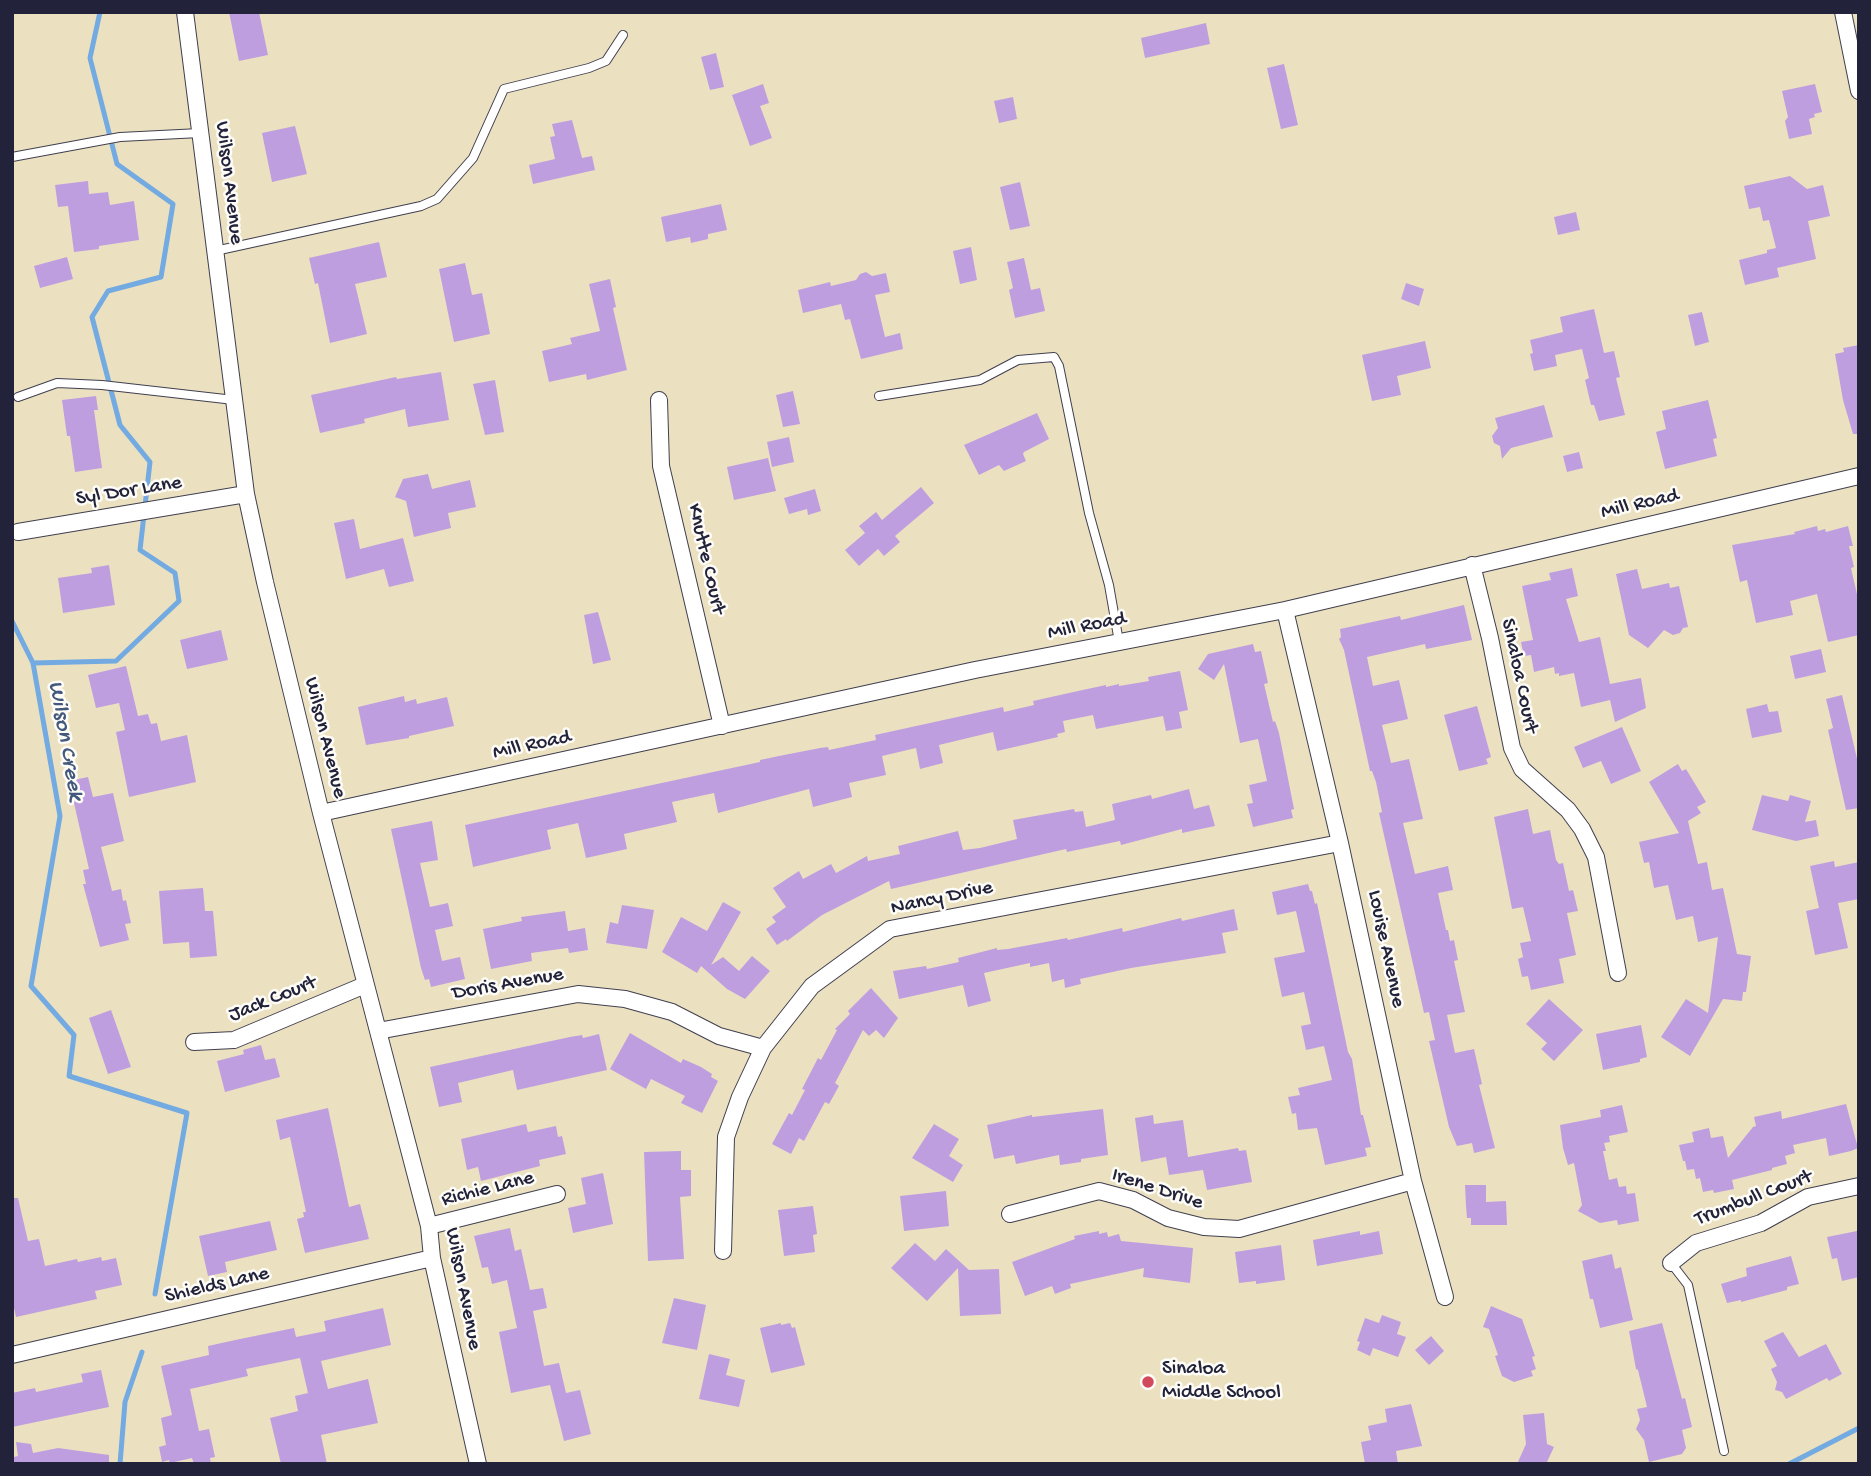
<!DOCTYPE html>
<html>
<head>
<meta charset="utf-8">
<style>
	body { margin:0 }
	#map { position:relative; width:1871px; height:1476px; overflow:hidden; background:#ebe1c0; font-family:"Gochi Hand",sans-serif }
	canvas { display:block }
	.frame { position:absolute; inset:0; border:14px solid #22223b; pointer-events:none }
</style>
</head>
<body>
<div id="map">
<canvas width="1871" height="1476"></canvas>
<div class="frame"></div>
</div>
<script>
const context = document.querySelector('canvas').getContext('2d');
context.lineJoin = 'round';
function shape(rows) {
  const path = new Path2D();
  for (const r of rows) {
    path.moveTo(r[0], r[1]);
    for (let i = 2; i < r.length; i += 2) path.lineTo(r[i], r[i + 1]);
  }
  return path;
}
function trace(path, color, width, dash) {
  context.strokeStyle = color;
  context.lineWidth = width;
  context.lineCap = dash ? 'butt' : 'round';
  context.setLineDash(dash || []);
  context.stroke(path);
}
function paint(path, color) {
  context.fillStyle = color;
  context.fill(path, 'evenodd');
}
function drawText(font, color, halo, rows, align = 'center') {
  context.font = font + ' "Gochi Hand",sans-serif';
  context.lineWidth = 5;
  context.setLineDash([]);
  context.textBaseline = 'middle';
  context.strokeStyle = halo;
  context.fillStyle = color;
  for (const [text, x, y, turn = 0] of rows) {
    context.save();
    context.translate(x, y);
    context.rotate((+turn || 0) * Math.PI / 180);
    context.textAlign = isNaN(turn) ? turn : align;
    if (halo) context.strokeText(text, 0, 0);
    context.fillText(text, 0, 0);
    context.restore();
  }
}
const stream = shape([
	[100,12,90,58,117,164,173,204,161,277,108,291,92,317,120,425,150,462,140,550,175,573,179,601,116,661,33,663,60,816,31,986,74,1035,69,1076,187,1113,155,1294],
	[12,621,33,663],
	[120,1464,125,1402,142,1352],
	[1789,1464,1859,1428]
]);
const building = shape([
	[229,12,259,12,268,55,239,61],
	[1206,23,1210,44,1145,58,1141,38],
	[716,53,724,87,710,90,701,57],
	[1284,64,1298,125,1281,129,1267,68],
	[763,84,769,103,760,106,772,138,750,146,732,95],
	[1815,84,1822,112,1814,114,1815,117,1809,119,1812,134,1789,139,1785,121,1788,117,1782,91],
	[1013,97,1017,119,999,123,994,101],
	[572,120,582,158,592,156,595,170,533,184,529,165,555,159,550,137,555,136,552,124],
	[295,126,307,174,272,182,262,133],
	[1790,176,1807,189,1823,185,1830,216,1808,221,1816,259,1777,268,1779,277,1745,285,1739,260,1767,253,1767,250,1776,248,1769,220,1763,221,1760,207,1749,209,1744,186],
	[88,181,89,194,108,192,110,205,134,201,139,240,99,246,99,249,74,252,68,206,58,207,55,185],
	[1020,182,1030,226,1010,230,1000,187],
	[721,204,727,230,708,234,708,239,691,243,690,237,666,242,661,217],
	[1576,212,1580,230,1558,235,1554,217],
	[379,242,387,277,355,284,367,334,330,343,318,283,315,284,309,258],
	[971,247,977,280,960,284,953,251],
	[67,257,73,279,40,288,34,266],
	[1024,258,1031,290,1040,288,1045,311,1015,318,1009,290,1013,288,1007,262],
	[465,263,472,295,482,293,490,334,454,342,439,269],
	[866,272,872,276,886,273,890,292,875,295,885,337,900,333,903,349,861,359,850,319,845,320,841,304,803,313,798,290,830,282,831,286,856,280,860,274],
	[610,279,616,307,613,308,627,370,587,380,586,374,549,382,542,351,572,344,570,338,600,331,589,284],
	[1406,283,1424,289,1419,306,1401,299],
	[1594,309,1604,353,1614,351,1620,377,1616,378,1625,415,1599,421,1594,405,1591,405,1585,380,1589,378,1582,349,1555,355,1557,366,1534,371,1530,354,1533,353,1530,340,1563,332,1560,317],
	[1702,312,1709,342,1695,346,1688,315],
	[1425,341,1431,368,1397,376,1401,395,1372,401,1362,355],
	[1859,345,1859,434,1853,434,1843,400,1835,354,1844,352,1843,348],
	[441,372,449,420,408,427,405,409,364,419,365,423,320,433,311,395,396,377,397,379],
	[495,380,504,432,485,435,473,384],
	[793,391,800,424,783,427,776,395],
	[96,396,98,410,94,410,102,468,75,472,70,436,67,436,62,400],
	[1708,400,1717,438,1713,439,1717,456,1665,469,1656,432,1666,429,1662,411],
	[1544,405,1553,437,1511,448,1502,459,1500,446,1494,443,1492,436,1498,428,1495,418],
	[1037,413,1049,439,1024,452,1023,454,1026,461,1004,471,999,465,979,475,964,445],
	[789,437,794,462,772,467,767,442],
	[1579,452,1583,468,1567,472,1563,456],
	[768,458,776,491,734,500,727,467],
	[428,474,432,489,470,480,476,507,448,513,451,528,414,537,406,501,395,497,403,479],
	[921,487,934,503,895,536,900,542,884,556,878,549,859,566,845,550,865,533,859,526,876,512,882,520],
	[815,489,821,511,808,515,807,509,789,514,784,498],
	[354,519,360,549,403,538,414,581,389,587,384,569,346,579,334,523],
	[1817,526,1818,531,1825,529,1826,532,1848,526,1853,546,1849,546,1854,567,1851,568,1859,603,1859,635,1828,642,1817,594,1790,601,1793,615,1756,623,1747,580,1740,582,1732,545,1795,534,1794,532],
	[109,565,115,605,63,613,58,578,92,573,91,568],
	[1572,568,1578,596,1566,599,1579,642,1600,637,1610,684,1641,678,1646,708,1615,722,1610,700,1581,707,1574,673,1559,676,1559,673,1555,674,1554,667,1534,672,1531,655,1524,656,1521,642,1533,640,1522,586,1551,580,1549,573],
	[1637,569,1642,589,1669,583,1670,588,1679,586,1688,627,1683,628,1680,633,1673,635,1664,630,1648,648,1629,635,1616,574],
	[1464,605,1472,640,1426,649,1425,644,1367,657,1373,686,1399,680,1408,719,1382,725,1391,763,1409,759,1423,819,1403,823,1415,874,1448,866,1453,890,1438,893,1446,930,1448,930,1450,941,1454,940,1458,960,1454,961,1465,1012,1447,1015,1455,1053,1474,1049,1482,1084,1479,1085,1495,1148,1474,1153,1472,1143,1457,1146,1449,1127,1429,1041,1435,1040,1429,1012,1424,1013,1379,813,1382,812,1376,782,1372,771,1370,771,1344,650,1339,639,1341,637,1340,629,1400,616,1401,620],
	[598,612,611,660,593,664,584,615],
	[221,630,228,660,187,669,180,640],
	[1253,644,1255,652,1261,651,1268,683,1264,684,1273,722,1275,721,1279,733,1294,809,1291,810,1293,818,1253,827,1247,804,1253,803,1249,785,1267,781,1258,739,1240,743,1224,664,1214,680,1198,669,1208,654],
	[1821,649,1826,672,1795,679,1790,656],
	[126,666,138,716,148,714,151,724,157,723,161,741,187,735,196,782,129,797,116,732,125,730,119,703,96,708,88,675],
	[1180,671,1188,710,1179,712,1182,728,1166,731,1163,716,1096,729,1093,715,1063,721,1065,732,1057,734,1058,737,997,751,993,732,939,745,943,763,920,769,916,748,882,756,886,775,849,783,852,797,813,807,809,789,718,813,714,793,672,802,677,822,624,834,627,849,586,858,578,823,547,830,551,849,473,867,465,825,760,762,760,760,779,756,820,748,828,747,829,750,876,740,875,735,1003,707,1004,712,1034,705,1033,701,1078,691,1106,685,1106,687,1119,684,1119,686,1149,681,1148,677],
	[1842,695,1859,767,1859,808,1846,810,1828,730,1833,728,1826,699],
	[404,696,405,702,416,699,417,704,447,697,454,726,409,736,409,738,366,745,358,707],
	[1767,704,1769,712,1778,711,1782,732,1752,738,1746,709],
	[1477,706,1491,757,1486,759,1488,764,1459,771,1444,715],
	[1622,727,1641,771,1611,784,1601,761,1583,768,1574,747],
	[1678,764,1682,771,1686,769,1706,802,1697,807,1701,813,1688,821,1698,864,1707,862,1712,890,1723,888,1737,954,1751,956,1746,992,1743,992,1742,1001,1723,999,1690,1056,1661,1037,1686,999,1708,1013,1718,937,1698,942,1693,916,1676,920,1668,885,1654,888,1649,862,1644,863,1639,842,1679,833,1649,782],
	[88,777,93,797,113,793,124,841,101,847,112,891,121,889,123,901,126,900,131,923,125,924,129,940,100,947,83,884,86,884,83,870,89,869,69,781],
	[1189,789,1194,809,1209,805,1215,826,1182,833,1182,829,1121,845,1120,841,1067,852,1066,849,891,889,889,881,822,915,787,941,786,939,777,945,766,929,776,922,772,917,786,907,773,888,799,871,803,879,831,864,836,873,867,856,868,861,900,854,898,846,958,831,963,850,980,848,1017,839,1013,820,1074,809,1075,812,1083,811,1086,827,1115,820,1112,804,1151,795,1152,799],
	[1762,795,1788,801,1790,795,1811,801,1805,822,1816,820,1819,836,1796,841,1752,830],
	[1528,809,1533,834,1550,830,1556,860,1559,864,1563,863,1569,891,1573,890,1578,911,1567,913,1576,955,1559,959,1564,983,1531,990,1528,976,1522,977,1518,959,1523,957,1520,943,1531,941,1523,907,1512,909,1494,817],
	[432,821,438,860,420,863,430,907,448,903,453,926,435,930,442,961,460,957,465,979,431,987,429,979,425,980,421,968,391,829],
	[1834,861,1835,867,1859,862,1859,899,1838,903,1848,948,1815,955,1806,911,1819,908,1810,866],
	[1308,884,1310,891,1312,891,1315,904,1317,903,1348,1052,1352,1059,1361,1115,1363,1115,1371,1147,1365,1148,1367,1156,1325,1165,1317,1128,1298,1130,1296,1113,1292,1114,1288,1097,1300,1095,1298,1088,1332,1080,1324,1046,1306,1050,1301,1026,1311,1024,1304,992,1282,997,1274,958,1305,952,1296,911,1277,915,1272,892],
	[203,888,205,911,213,911,217,956,190,958,189,942,163,944,159,891],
	[723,902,741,912,711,965,723,957,739,971,752,956,770,971,745,999,727,989,701,966,697,973,662,952,681,917,707,931],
	[622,905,654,910,647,949,606,943,610,922,618,924],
	[1234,909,1238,930,1222,933,1226,953,1131,968,1080,979,1081,984,1065,988,1064,979,1052,982,1049,963,1030,967,1030,963,984,973,991,1001,968,1007,963,985,899,999,893,971,926,966,927,969,959,962,958,958,997,948,997,950,1008,949,1067,938,1068,940,1122,928,1123,932,1181,918,1182,921],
	[565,911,568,931,585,928,588,950,569,953,568,948,531,953,532,961,491,969,483,929,522,921,521,917],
	[871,988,898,1018,884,1038,876,1030,869,1036,863,1030,835,1083,839,1086,829,1104,825,1102,804,1141,799,1138,791,1154,772,1144,789,1113,792,1115,805,1090,802,1089,818,1058,821,1060,837,1030,835,1029,850,1014,848,1011],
	[1549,999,1583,1030,1554,1061,1541,1049,1547,1043,1526,1024],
	[111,1010,131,1067,108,1074,89,1018],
	[1641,1025,1647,1057,1640,1059,1640,1062,1603,1070,1596,1034],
	[630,1033,681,1063,683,1059,701,1067,712,1074,711,1077,718,1081,702,1113,681,1103,685,1096,651,1079,646,1089,610,1069],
	[599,1034,607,1070,517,1090,513,1070,475,1079,458,1083,462,1102,439,1107,430,1067,570,1037,582,1035,583,1038],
	[261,1045,265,1060,275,1058,280,1077,225,1092,217,1061,244,1054,243,1050],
	[1846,1104,1858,1148,1851,1151,1829,1156,1826,1138,1793,1145,1795,1153,1785,1156,1787,1164,1772,1168,1772,1170,1732,1180,1734,1189,1714,1193,1713,1190,1703,1192,1700,1178,1696,1179,1694,1169,1687,1170,1685,1161,1683,1161,1679,1145,1694,1142,1692,1132,1709,1128,1711,1138,1723,1136,1728,1158,1753,1127,1756,1126,1754,1117,1781,1111,1782,1119],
	[1622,1105,1628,1132,1609,1136,1610,1142,1604,1143,1606,1151,1603,1151,1609,1180,1617,1178,1619,1187,1626,1186,1627,1194,1635,1193,1639,1221,1618,1225,1617,1220,1600,1223,1578,1211,1582,1205,1574,1163,1568,1165,1563,1148,1560,1125,1601,1117,1600,1110],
	[328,1108,349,1207,360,1204,369,1239,305,1253,297,1219,304,1217,303,1212,306,1212,290,1137,280,1140,276,1120],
	[1103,1109,1108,1155,1081,1159,1081,1162,1060,1165,1059,1155,1016,1164,1014,1155,994,1159,987,1125,1032,1115,1032,1117],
	[1153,1115,1154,1124,1183,1120,1188,1157,1238,1148,1239,1151,1246,1150,1252,1182,1207,1190,1203,1170,1169,1175,1166,1157,1141,1162,1135,1118],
	[526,1124,528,1132,556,1126,558,1137,562,1136,566,1154,539,1160,540,1166,481,1181,478,1167,467,1170,461,1139],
	[934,1124,959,1139,949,1156,963,1165,953,1182,912,1158],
	[681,1151,681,1170,691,1170,691,1196,680,1197,684,1259,648,1261,644,1152],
	[603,1173,613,1224,573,1233,568,1208,586,1204,581,1178],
	[1465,1185,1486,1185,1486,1202,1506,1201,1507,1225,1471,1225,1471,1218,1467,1218,1466,1206],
	[946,1191,949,1226,904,1231,900,1196],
	[12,1198,18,1198,28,1241,39,1239,45,1266,77,1259,78,1262,101,1257,102,1261,116,1258,122,1285,95,1291,97,1299,16,1317,12,1299],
	[813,1206,817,1234,813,1235,815,1252,784,1256,778,1210],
	[270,1221,277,1250,225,1262,227,1272,208,1276,199,1236],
	[510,1228,515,1251,521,1249,530,1290,543,1288,547,1308,533,1311,544,1366,559,1363,566,1393,580,1390,591,1434,564,1441,550,1385,511,1393,499,1332,517,1328,507,1280,492,1284,488,1267,482,1268,474,1236],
	[1099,1231,1099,1234,1107,1232,1108,1237,1119,1234,1121,1241,1193,1248,1190,1283,1143,1277,1144,1268,1070,1284,1071,1288,1055,1294,1052,1286,1025,1296,1012,1262,1075,1239,1074,1236],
	[1360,1231,1360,1235,1379,1231,1383,1254,1317,1266,1313,1240],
	[1857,1231,1859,1277,1842,1281,1837,1258,1832,1259,1827,1237],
	[915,1243,935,1261,946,1249,969,1270,999,1269,1001,1314,960,1316,958,1268,927,1301,891,1268],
	[1281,1245,1285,1280,1256,1284,1256,1281,1239,1283,1235,1252],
	[1612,1254,1615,1269,1621,1267,1633,1320,1600,1328,1593,1299,1590,1299,1582,1261],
	[1791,1256,1799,1284,1787,1287,1787,1290,1741,1302,1741,1300,1727,1303,1721,1284,1747,1276,1746,1268],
	[674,1298,706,1305,697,1350,662,1343],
	[1491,1306,1522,1319,1535,1356,1532,1357,1536,1369,1531,1371,1533,1376,1514,1382,1502,1376,1495,1356,1498,1355,1489,1329,1483,1327],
	[383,1308,391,1345,321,1361,328,1389,368,1379,378,1423,321,1435,327,1464,281,1464,270,1418,298,1411,295,1396,308,1393,300,1358,246,1369,248,1376,190,1389,199,1431,209,1429,215,1457,210,1458,211,1464,194,1464,192,1458,170,1463,169,1460,162,1462,159,1447,166,1445,161,1418,172,1415,161,1366,209,1355,208,1346,240,1339,294,1328,296,1337,326,1331,324,1321],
	[1382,1315,1401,1322,1397,1334,1406,1337,1398,1357,1373,1348,1370,1356,1357,1350,1360,1342,1357,1341,1365,1318,1379,1323],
	[781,1323,781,1325,790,1323,792,1328,795,1327,805,1365,771,1373,760,1328],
	[1662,1323,1682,1399,1685,1398,1692,1427,1682,1430,1686,1448,1682,1454,1649,1462,1644,1440,1636,1429,1640,1420,1637,1409,1647,1407,1638,1370,1636,1369,1629,1331],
	[1783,1332,1799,1357,1826,1344,1842,1374,1829,1381,1827,1378,1786,1399,1782,1392,1775,1390,1777,1382,1771,1369,1777,1366,1764,1341],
	[1431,1336,1444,1351,1429,1365,1415,1350],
	[709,1354,730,1359,726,1375,745,1380,739,1407,699,1399],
	[101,1370,109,1407,12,1427,12,1393,35,1388,36,1392,83,1382,81,1374],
	[1411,1404,1422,1446,1396,1451,1398,1464,1365,1464,1361,1442,1371,1440,1368,1426,1387,1422,1385,1409],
	[1544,1413,1547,1444,1554,1447,1546,1464,1517,1464,1526,1444,1523,1415],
	[16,1442,31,1444,33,1453,58,1448,109,1455,109,1464,14,1464,14,1457,18,1456]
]);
const lane = shape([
	[12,157,120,137,200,133],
	[215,251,421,206,437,199,473,158,504,89,589,68,606,61,623,35],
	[879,396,980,380,1018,360,1054,357,1059,366,1089,513,1109,585,1119,642],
	[18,397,57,383,102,385,234,400],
	[1671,1263,1688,1285,1724,1451]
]);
const street = shape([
	[185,12,246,494,265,582,321,813,429,1226,432,1258,478,1464],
	[1843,12,1859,91],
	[659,400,661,466,722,726],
	[18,532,246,494],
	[1472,565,1490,638,1512,748,1522,769,1568,810,1582,829,1596,857,1618,973],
	[1285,610,1340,843,1413,1181,1445,1297],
	[321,813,975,670,1285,610,1859,476],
	[378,1031,578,994,625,999,672,1012,719,1036,763,1048],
	[194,1042,234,1040,365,985],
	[1010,1214,1099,1191,1133,1200,1168,1218,1204,1227,1239,1229,1413,1181],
	[429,1226,557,1194],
	[723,1251,726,1137,740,1097,763,1048,812,986,890,929,1340,843],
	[1671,1263,1696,1243,1761,1223,1808,1197,1859,1186],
	[12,1355,432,1258]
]);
const markers = [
	[1148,1382,7,"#d1495b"]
];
const streetNames = [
	["Wilson Avenue",228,183,83],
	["Syl Dor Lane",129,492,-9],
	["Mill Road",1640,505,-13],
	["Knutte Court",705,559,77],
	["Mill Road",1087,627,-11],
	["Sinaloa Court",1518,676,78],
	["Wilson Avenue",324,738,76],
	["Mill Road",532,746,-12],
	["Nancy Drive",942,899,-12],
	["Louise Avenue",1385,949,78],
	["Doris Avenue",508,985,-10],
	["Jack Court",273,1000,-22],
	["Richie Lane",488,1190,-14],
	["Irene Drive",1157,1190,18],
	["Trumbull Court",1754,1199,-21],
	["Shields Lane",217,1286,-13],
	["Wilson Avenue",462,1289,79]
];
const poiNames = [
	["Sinaloa",1162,1370],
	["Middle School",1162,1394]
];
const waterNames = [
	["Wilson Creek",64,741,80]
];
trace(stream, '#72aae1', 5);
paint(building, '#bf9ee0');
trace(lane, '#403f4f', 10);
trace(street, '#403f4f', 18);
trace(lane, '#fff', 8);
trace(street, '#fff', 16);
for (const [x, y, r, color] of markers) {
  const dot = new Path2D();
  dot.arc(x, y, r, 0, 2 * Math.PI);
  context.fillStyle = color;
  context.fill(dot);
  trace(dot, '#fdfcf7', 2.5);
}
drawText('21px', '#22223b', '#fdfcf7', streetNames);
drawText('21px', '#22223b', '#fdfcf7', poiNames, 'left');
drawText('italic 23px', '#42587d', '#fdfcf7', waterNames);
</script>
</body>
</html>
